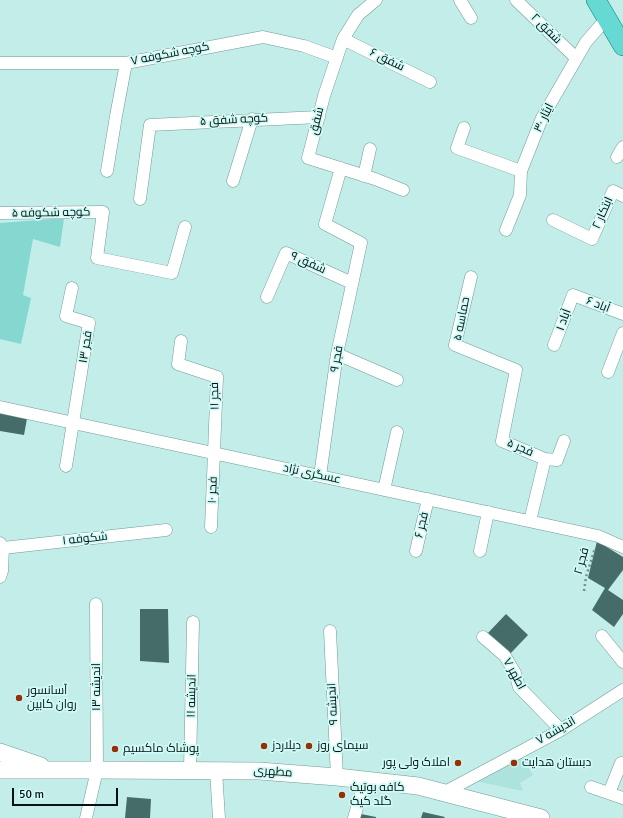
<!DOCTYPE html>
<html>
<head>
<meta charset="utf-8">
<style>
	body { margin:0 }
	#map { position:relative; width:623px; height:818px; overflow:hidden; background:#c2ede8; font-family:Signika,sans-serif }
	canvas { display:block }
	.scale { position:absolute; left:12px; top:788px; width:106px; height:18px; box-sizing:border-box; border:2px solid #041211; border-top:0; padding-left:5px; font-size:12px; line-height:14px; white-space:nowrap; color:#041211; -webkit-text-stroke:3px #cffaf6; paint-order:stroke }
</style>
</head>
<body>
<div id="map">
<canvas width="623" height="818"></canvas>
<div class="scale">50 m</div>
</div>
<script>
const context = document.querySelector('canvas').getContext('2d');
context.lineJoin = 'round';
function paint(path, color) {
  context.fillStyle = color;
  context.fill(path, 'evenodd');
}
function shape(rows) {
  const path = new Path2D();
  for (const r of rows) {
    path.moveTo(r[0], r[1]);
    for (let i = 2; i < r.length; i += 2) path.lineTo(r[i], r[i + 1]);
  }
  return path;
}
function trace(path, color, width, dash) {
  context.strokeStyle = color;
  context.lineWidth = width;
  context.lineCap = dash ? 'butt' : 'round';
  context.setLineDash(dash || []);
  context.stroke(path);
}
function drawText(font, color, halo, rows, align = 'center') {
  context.font = font + ' Signika,Cairo,sans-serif';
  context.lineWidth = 3.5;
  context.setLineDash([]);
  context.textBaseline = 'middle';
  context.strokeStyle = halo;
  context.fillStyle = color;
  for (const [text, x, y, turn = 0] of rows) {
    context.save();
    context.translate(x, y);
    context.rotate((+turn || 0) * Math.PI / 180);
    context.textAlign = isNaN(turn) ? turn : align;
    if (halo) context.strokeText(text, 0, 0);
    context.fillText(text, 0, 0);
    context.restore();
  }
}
const built = shape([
	[519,751,533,775,520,783,523,791,475,781]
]);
const green = shape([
	[64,218,60,247,33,239,23,295,31,298,21,344,0,339,0,223]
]);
const building = shape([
	[0,408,28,413,24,435,0,431],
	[597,541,623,557,623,570,608,590,623,600,623,614,614,627,592,610,605,588,588,578],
	[140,609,168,609,169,663,140,661],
	[506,614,528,635,510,654,488,633],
	[127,797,151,799,150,818,125,818],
	[423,812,445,817,444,818,421,818],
	[361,814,376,817,376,818,360,818]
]);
const path = shape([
	[584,591,586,577,595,548]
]);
const street = shape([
	[376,0,358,15,343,39,324,96,308,158,375,179,403,190],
	[460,0,471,18],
	[516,0,576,58],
	[343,39,430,82],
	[0,63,126,63,263,37,304,46,337,58],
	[464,128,457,148,521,171],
	[617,157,623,147],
	[107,171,116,116,126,63],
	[364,176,370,149],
	[233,181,252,119],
	[140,199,150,125,319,117],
	[0,213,103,212,97,258,172,273,185,227],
	[553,220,592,239,613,191,623,196],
	[506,230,520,195,521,171,542,118,586,42,607,18],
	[471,277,455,345,516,370,502,441,545,459,530,521],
	[267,297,286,253,352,283],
	[181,341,178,364,217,377,211,527],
	[554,345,573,295,623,314],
	[337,354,397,380],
	[608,372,623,333],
	[0,407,598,536,623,547],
	[545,459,557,460,564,441],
	[66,466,89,323,66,316,72,288],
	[320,476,337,354,361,243,325,224,341,168],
	[384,490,397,432],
	[0,543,3,548,2,571,0,577],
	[3,548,166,530],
	[416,551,428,499],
	[480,551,488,512],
	[330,631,337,777],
	[602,636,623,662],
	[483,637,505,656,515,673,519,687,561,730],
	[190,770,193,622],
	[216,771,219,818],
	[591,787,623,798],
	[445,792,561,730,623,690],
	[609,793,621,763],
	[86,818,97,770,96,604],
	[354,818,365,780]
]);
const secondary = shape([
	[0,752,41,766],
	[0,770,97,770,259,771,337,777,418,786,541,818]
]);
const primary = shape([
	[596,0,623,46]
]);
const markers = [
	[19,698,4,"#963006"],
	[264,746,4,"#963006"],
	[309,746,4,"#963006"],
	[115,749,4,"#963006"],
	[458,763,4,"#963006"],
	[514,763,4,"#963006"],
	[342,795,4,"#963006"]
];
const streetNames = [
	["شفق ۲",546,29,44],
	["کوچه شکوفه ۷",170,54,-11],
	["شفق ۶",387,60,26],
	["ایثار ۳۰",544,118,-64],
	["کوچه شفق ۵",234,120,-3],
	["شفق",317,121,-76],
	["کوچه شکوفه ۵",51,213,-1],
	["ابتکار ۲",603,213,-66],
	["شفق ۹",308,263,24],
	["آباد ۶",598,305,21],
	["حماسه ۵",462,319,-79],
	["آباد ۱",564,320,-70],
	["فجر ۱۳",86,347,-81],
	["فجر ۹",337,359,-80],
	["فجر ۱۱",215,396,-91],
	["فجر ۵",520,448,23],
	["عسگری نژاد",312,474,12],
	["فجر ۱۰",213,490,-88],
	["فجر ۶",422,525,-77],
	["شکوفه ۱",85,539,-6],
	["فجر ۲",582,561,-75],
	["اطهر ۷",514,674,61],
	["اندیشه ١٣",97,687,-90],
	["اندیشه ۱۱",192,696,-89],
	["اندیشه ۹",333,704,-93],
	["اندیشه ۷",556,731,-30],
	["مطهری",273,772,4]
];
const poiNames = [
	["آسانسور",27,691],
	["روان کابین",27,705],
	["دیلاردز",272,746],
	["سیمای روز",317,746],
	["پوشاک ماکسیم",123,749],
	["املاک ولی پور",450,763,"right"],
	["دبستان هدایت",522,763],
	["کافه بوتیک",350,788],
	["گلد کیک",350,802]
];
paint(built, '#aee2dd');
paint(green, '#85d8d0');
paint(building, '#456c69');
trace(street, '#729a96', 13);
trace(secondary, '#729a96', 18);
trace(primary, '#01827c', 20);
trace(path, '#718f8c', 2.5, [2, 3]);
trace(street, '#fff', 12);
trace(secondary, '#fff', 17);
trace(primary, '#66d9d3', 19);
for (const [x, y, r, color] of markers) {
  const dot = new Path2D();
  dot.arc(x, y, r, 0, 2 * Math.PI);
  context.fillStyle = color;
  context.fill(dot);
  trace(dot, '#cffaf6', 1.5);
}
drawText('12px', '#041211', '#cffaf6', streetNames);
drawText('12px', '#041211', '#cffaf6', poiNames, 'left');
</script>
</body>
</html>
